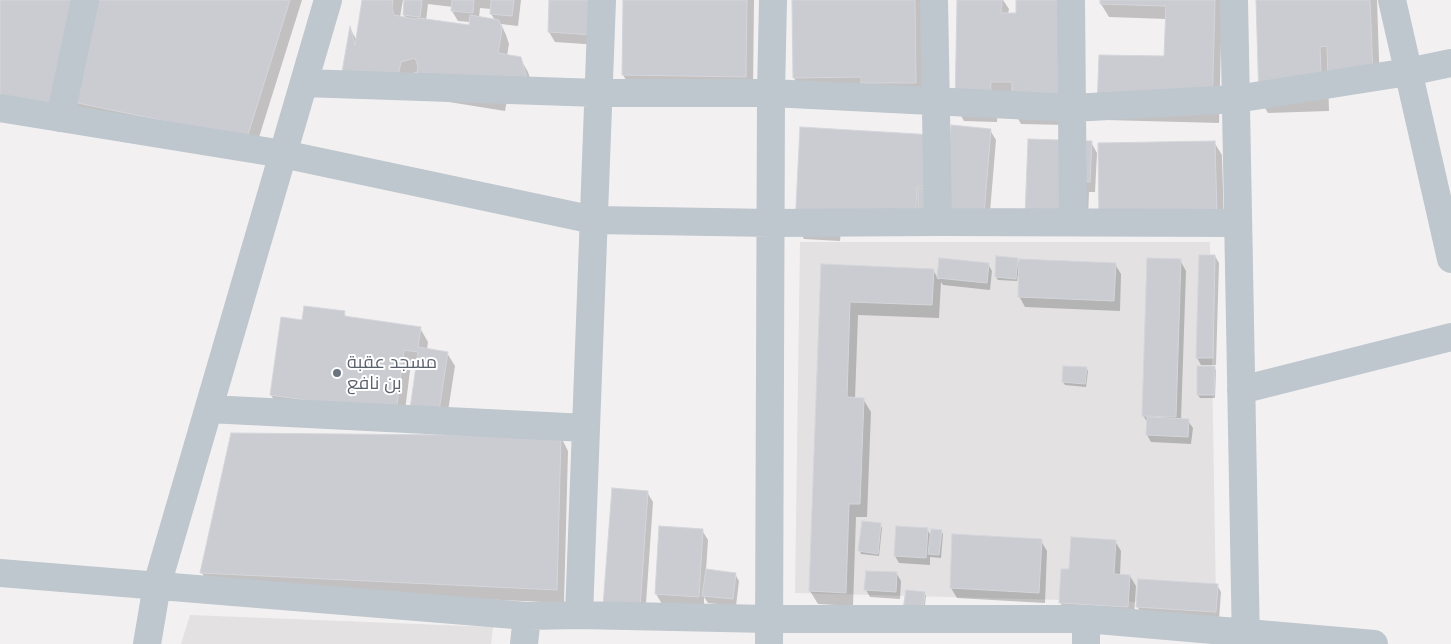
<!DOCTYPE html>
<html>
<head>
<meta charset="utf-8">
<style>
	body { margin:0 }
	canvas { display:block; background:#f2f0f0 }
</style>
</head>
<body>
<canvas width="1451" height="644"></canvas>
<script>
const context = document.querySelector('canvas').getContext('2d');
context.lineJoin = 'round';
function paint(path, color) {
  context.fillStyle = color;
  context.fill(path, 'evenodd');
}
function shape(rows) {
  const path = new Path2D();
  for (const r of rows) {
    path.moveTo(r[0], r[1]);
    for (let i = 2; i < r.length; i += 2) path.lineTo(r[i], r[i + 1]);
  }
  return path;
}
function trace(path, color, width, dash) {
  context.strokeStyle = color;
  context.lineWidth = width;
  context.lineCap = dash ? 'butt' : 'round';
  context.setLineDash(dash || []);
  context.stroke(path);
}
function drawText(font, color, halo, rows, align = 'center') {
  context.font = font + ' "PT Sans",Cairo,sans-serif';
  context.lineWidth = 4;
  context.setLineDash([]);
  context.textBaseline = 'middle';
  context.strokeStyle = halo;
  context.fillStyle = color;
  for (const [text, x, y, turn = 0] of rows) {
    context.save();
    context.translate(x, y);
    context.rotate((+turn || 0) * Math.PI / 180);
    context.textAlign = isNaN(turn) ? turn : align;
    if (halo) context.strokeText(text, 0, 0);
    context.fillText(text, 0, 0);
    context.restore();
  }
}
const education = shape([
	[800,242,1210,242,1216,604,795,593],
	[190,615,493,627,491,644,181,644]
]);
const shadow = shape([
	[93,0,302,0,255,150,77,114,69,101],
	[363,0,403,0,400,17,406,18,404,15,406,0,521,0,518,26,501,24,506,35,509,44,507,56,520,58,528,72,531,81,508,95,505,111,424,98,418,72,352,85,351,30,357,41],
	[428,4,453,7,452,11,458,21,470,22,470,27,426,21],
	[480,8,491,9,491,14,495,20,479,18],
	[551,0,599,45,555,42,549,32],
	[625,0,754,0,753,90,631,88,623,75],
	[793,0,921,0,923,96,802,91,794,78],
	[958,0,1003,0,1009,9,1008,14,1017,14,1017,0,1067,125,1021,124,1013,110,998,95,997,122,964,121,956,107],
	[1101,0,1222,0,1219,123,1106,120,1099,107,1166,58,1167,19,1109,17,1101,4],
	[1257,0,1377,0,1380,89,1328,78,1329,111,1268,113,1260,100],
	[952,127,990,130,996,140,989,224],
	[933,136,931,219,841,231,840,241,804,239,796,226],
	[1029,140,1091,142,1097,153,1095,192,1089,192,1088,220],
	[1214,142,1222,155,1224,229,1108,232],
	[1215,256,1219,263,1216,365,1201,365,1197,358],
	[1017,259,1020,265,1115,264,1121,274,1120,311,1025,307,1019,296,1020,275,1018,275,1017,281,998,280,996,277],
	[940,260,988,264,992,271,990,290,943,285,941,282,939,318,858,315,855,399,863,399,871,412,867,517,856,517,853,606,818,604,810,591,822,265,933,270,939,280],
	[1180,260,1186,271,1181,420,1188,421,1193,428,1191,444,1151,442,1147,435,1148,424,1143,415],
	[344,313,347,318,420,328,428,342,427,350,447,353,455,366,446,424,417,363,411,363,403,426,279,408,271,395,303,321],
	[1213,366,1216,370,1215,398,1200,398,1198,395],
	[1064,367,1086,368,1088,371,1086,387,1065,385,1063,382],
	[561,437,568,451,564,603,209,586,202,573],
	[647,492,653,502,645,618,611,616],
	[880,524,882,528,879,556,861,554,860,551],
	[927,529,931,536,941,531,943,534,941,558,930,557,930,565,899,563,895,556],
	[702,530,708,540,706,570,735,574,739,581,736,606,708,603,704,597,704,607,662,604,656,594],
	[1041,541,1047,551,1045,603,957,598,951,588],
	[1115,541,1121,551,1120,575,1130,576,1136,586,1134,617,1066,613,1060,602],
	[897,574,901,581,900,599,870,597,866,590],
	[1217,585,1221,592,1219,619,1141,613,1137,606],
	[924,593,926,596,924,614,907,612]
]);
const building = shape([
	[0,0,72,0,55,103,0,95,0,0],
	[92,0,290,0,247,138,68,101,92,0],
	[362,0,393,0,392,9,394,15,415,19,419,18,469,25,470,15,499,20,502,29,498,53,521,57,527,79,415,85,418,66,415,58,401,62,397,81,342,72,350,26,355,45,362,0],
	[404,0,422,0,420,17,403,15,404,0],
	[452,0,474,0,473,13,451,11,452,0],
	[491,0,514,0,512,16,490,14,491,0],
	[549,0,596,0,594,35,548,32,549,0],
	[623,0,747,0,746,77,622,75,623,0],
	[792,0,915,0,916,83,861,83,861,77,793,78,792,0],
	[957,0,1002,0,1001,13,1016,13,1016,0,1062,0,1060,112,1012,111,1012,82,991,82,990,108,955,108,957,0],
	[1100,0,1215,0,1212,110,1097,107,1099,55,1164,56,1166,6,1100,4,1100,0],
	[1256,0,1370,0,1373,76,1328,81,1327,46,1320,47,1322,98,1259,100,1256,0],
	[951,125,991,129,984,214,945,211,951,125],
	[800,127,934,135,931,186,917,186,915,223,795,226,800,127],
	[1028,139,1092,141,1090,182,1062,181,1061,218,1025,216,1028,139],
	[1215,141,1217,216,1099,219,1098,143,1215,141],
	[918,188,929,188,930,216,918,217,918,188],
	[1199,255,1215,255,1213,358,1196,358,1199,255],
	[996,256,1018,258,1016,279,995,277,996,256],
	[939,258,989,263,987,283,937,278,939,258],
	[1147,258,1181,259,1176,417,1142,416,1147,258],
	[1019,259,1116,263,1114,301,1018,297,1019,259],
	[821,264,934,269,932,305,850,302,847,397,864,398,860,504,849,504,846,593,809,591,821,264],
	[304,306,345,311,344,316,421,327,418,347,448,352,439,411,410,409,418,352,404,350,396,413,270,395,281,317,302,320,304,306],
	[1063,366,1087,367,1085,384,1062,382,1063,366],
	[1197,366,1215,366,1214,395,1197,395,1197,366],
	[1147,417,1189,419,1188,437,1146,435,1147,417],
	[231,433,561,436,557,590,200,573,231,433],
	[612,488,648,491,640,608,603,606,612,488],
	[862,521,881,523,878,554,858,551,862,521],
	[659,526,703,529,699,597,655,594,659,526],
	[896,526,928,528,926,558,894,556,896,526],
	[931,529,942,530,939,555,928,554,931,529],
	[952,534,1042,539,1039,593,950,588,952,534],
	[1071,537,1116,540,1114,574,1130,575,1128,607,1059,603,1061,569,1069,569,1071,537],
	[706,569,736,573,733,599,702,596,706,569],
	[866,571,897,572,896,592,864,590,866,571],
	[1138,579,1218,584,1216,612,1136,607,1138,579],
	[906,590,925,592,923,611,903,609,906,590]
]);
const minor = shape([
	[934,0,938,222],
	[1071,0,1073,222],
	[1234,0,1246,644],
	[1392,0,1451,259],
	[304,83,598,93,771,93,1072,108,1236,99,1408,72,1451,63],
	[0,108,283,154,594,220,771,223,938,222,1238,223],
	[60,118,85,0],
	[1241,390,1451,337],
	[209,409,586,428],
	[0,573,527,616,579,615,769,619,1086,619,1374,644],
	[579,615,602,0],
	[147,644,157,585,328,0],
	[524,644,527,616],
	[769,644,771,93,773,0],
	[1086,644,1086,619]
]);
const markers = [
	[337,373,5,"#6b7280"]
];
const worshipNames = [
	["مسجد عقبة",347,363],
	["بن نافع",347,384]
];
paint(education, '#e3e1e2');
paint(shadow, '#0003');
paint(building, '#caccd2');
trace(building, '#d4d6db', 1);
trace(minor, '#bec6ce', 28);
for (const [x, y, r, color] of markers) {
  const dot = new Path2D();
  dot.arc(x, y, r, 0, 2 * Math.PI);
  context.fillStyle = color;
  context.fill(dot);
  trace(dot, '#fff', 2);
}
drawText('18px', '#5b616d', '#fff', worshipNames, 'left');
</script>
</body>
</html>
